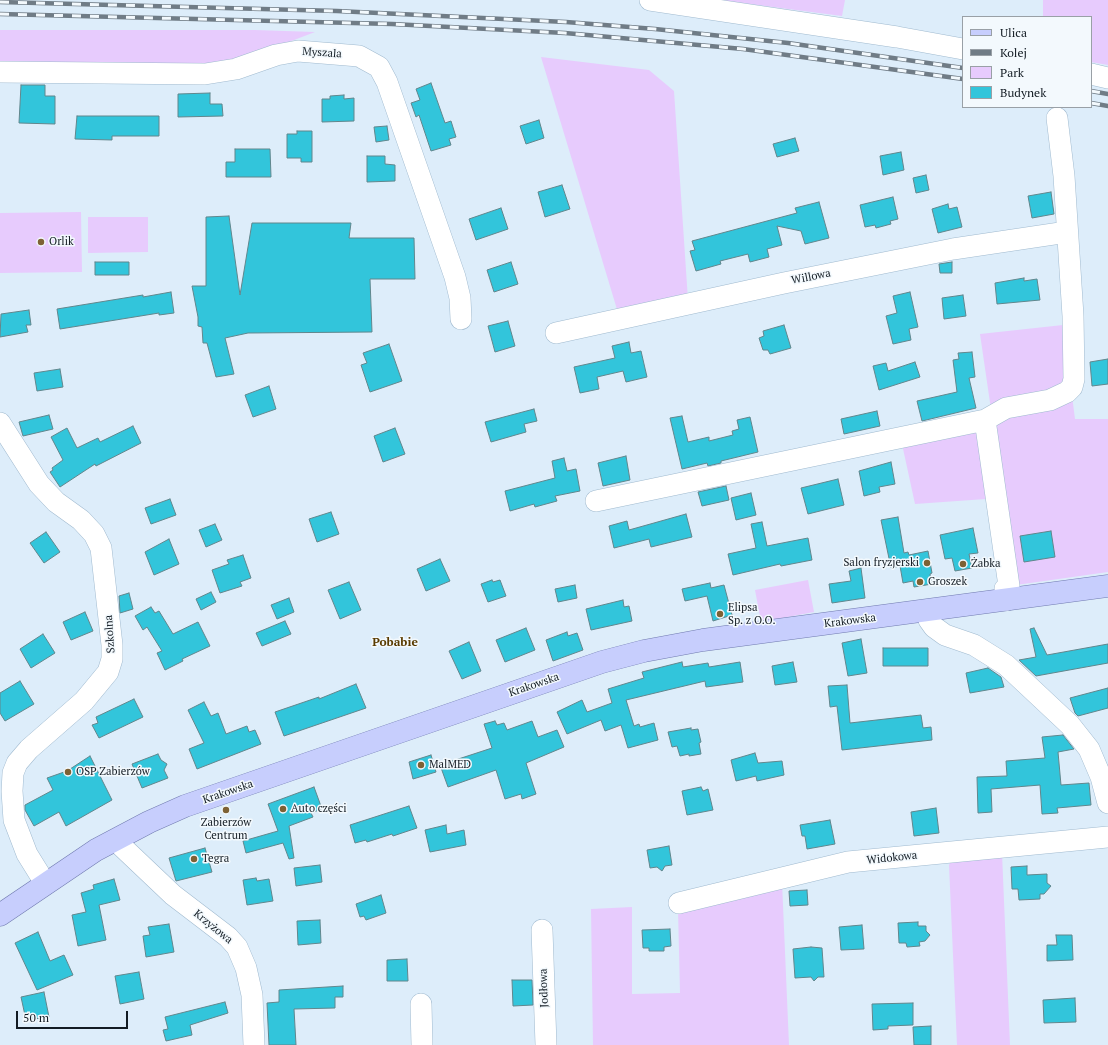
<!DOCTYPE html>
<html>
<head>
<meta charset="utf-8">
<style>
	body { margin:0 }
	#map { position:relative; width:1108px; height:1045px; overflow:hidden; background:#ddedfa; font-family:"PT Serif",serif }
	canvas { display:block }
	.legend { position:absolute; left:962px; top:16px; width:130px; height:92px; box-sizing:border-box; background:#f3f9fd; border:1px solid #99a0a6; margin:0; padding:5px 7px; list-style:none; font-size:12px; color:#121b23 }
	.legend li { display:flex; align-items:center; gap:8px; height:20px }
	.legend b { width:20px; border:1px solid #99a0a6 }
	.scale { position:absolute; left:16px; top:1011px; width:112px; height:18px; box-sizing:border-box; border:2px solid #121b23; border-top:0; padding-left:5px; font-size:12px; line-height:14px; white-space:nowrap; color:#121b23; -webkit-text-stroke:3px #f3f9fd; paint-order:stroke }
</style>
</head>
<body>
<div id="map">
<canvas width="1108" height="1045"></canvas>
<ul class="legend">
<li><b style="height:5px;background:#c7cefd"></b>Ulica</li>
<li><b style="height:5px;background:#707c86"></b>Kolej</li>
<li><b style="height:11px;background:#e7cbfd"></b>Park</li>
<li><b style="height:11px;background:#32c5db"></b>Budynek</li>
</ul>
<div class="scale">50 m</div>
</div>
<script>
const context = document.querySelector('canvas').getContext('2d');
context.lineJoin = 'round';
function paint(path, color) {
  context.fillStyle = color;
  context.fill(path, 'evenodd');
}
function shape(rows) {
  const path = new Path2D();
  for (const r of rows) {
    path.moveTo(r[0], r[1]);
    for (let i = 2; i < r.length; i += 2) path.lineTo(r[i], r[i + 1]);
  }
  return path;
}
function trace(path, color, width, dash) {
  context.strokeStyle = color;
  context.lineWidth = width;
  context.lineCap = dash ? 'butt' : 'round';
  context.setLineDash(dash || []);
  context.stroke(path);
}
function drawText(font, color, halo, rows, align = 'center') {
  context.font = font + ' "PT Serif",serif';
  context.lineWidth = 3;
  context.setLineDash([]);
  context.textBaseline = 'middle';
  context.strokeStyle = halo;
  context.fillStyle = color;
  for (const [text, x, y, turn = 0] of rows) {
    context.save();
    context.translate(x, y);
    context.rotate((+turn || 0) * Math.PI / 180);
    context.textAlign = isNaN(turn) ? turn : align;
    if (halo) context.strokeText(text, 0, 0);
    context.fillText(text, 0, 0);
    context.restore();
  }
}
const green = shape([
	[719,0,845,0,842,16],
	[1043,0,1108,0,1108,65,1091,62,1091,17,1043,17],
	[0,30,255,30,315,32,239,61,217,66,0,62],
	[541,57,649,70,674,91,688,300,619,316],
	[81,212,82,272,0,273,0,213],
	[88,217,148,217,148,252,88,253],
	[1063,325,1075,419,1108,419,1108,572,1009,586,1000,498,915,504,902,444,994,430,980,334],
	[808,580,814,612,761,622,755,590],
	[1002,853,1010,1045,957,1045,949,865,953,856],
	[782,882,789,1045,593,1045,591,909,632,907,632,994,680,993,678,909]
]);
const building = shape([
	[431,83,445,123,451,121,456,137,449,139,451,145,431,151,419,115,416,117,411,103,420,100,416,89,431,83],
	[21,85,45,85,45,96,55,96,55,124,19,123,21,85],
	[210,93,210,104,222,104,223,116,178,117,178,94,210,93],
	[344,95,344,99,354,98,354,121,322,122,322,99,330,99,330,96,344,95],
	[77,116,159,116,159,136,112,136,112,140,75,139,77,116],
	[539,120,544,138,526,144,520,126,539,120],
	[387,126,389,140,376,142,374,127,387,126],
	[297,131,312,131,312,162,301,162,301,158,287,158,287,134,297,134,297,131],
	[795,138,799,151,777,157,773,144,795,138],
	[235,149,270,149,271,177,226,177,226,162,235,162,235,149],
	[901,152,904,170,883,175,880,156,901,152],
	[367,156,385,156,385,164,395,165,395,181,367,182,367,156],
	[926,175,929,190,916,193,913,178,926,175],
	[562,185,570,209,545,217,538,192,562,185],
	[1051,192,1054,214,1032,218,1028,196,1051,192],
	[893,197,898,219,890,221,891,224,876,228,875,225,865,227,860,205,893,197],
	[819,202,829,238,805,244,801,231,777,226,782,245,767,249,769,257,750,262,748,254,720,261,721,264,696,271,690,251,695,250,692,241,797,213,795,208,819,202],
	[948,204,949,209,957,207,962,227,938,233,932,209,948,204],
	[501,208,508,229,476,240,469,219,501,208],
	[229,216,240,295,252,223,351,223,349,238,414,238,415,279,370,279,372,332,248,333,225,338,234,374,216,377,207,343,203,343,202,327,198,326,198,317,192,286,206,286,206,217,229,216],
	[95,262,129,262,129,275,95,275,95,262],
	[511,262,518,284,494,292,487,270,511,262],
	[952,262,952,273,940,273,939,264,952,262],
	[1024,278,1024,281,1037,279,1040,300,997,304,995,283,1024,278],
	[171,292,174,313,159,315,159,313,60,329,57,309,143,295,143,297,171,292],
	[910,292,918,327,909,329,911,340,893,344,886,316,897,313,893,296,910,292],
	[963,295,966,316,944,319,942,298,963,295],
	[29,310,31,325,26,325,28,332,0,337,1,314,29,310],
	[508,321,515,346,495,352,488,326,508,321],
	[784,325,791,348,770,354,768,350,763,350,759,338,764,336,763,331,784,325],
	[629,342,631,353,641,351,647,377,626,382,623,371,597,377,599,389,580,393,574,367,615,358,612,346,629,342],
	[389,344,402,381,370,392,361,365,367,363,363,353,389,344],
	[972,352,975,377,969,378,976,408,922,421,917,401,957,392,953,360,959,359,958,353,972,352],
	[1108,359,1108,384,1092,386,1090,362,1108,359],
	[915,362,920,377,879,390,873,366,886,363,888,371,915,362],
	[60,369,63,387,37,391,34,373,60,369],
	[269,386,276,409,253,417,245,395,269,386],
	[534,409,537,421,524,424,526,432,491,442,485,422,534,409],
	[877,411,880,426,844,434,841,419,877,411],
	[49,415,53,429,23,436,19,422,49,415],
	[682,416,688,442,709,437,709,441,733,435,732,431,739,429,737,420,750,417,758,452,721,461,721,463,708,466,707,463,682,469,670,418,682,416],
	[133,426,141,443,96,466,95,464,60,487,50,472,53,470,52,468,63,460,51,437,67,428,77,448,98,438,100,442,133,426],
	[395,428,405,454,383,462,374,436,395,428],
	[626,456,630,480,603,486,598,463,626,456],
	[564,458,567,471,576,469,580,491,555,496,557,501,535,507,534,504,510,511,505,491,555,478,552,461,564,458],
	[891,462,895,484,879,487,880,492,864,496,859,471,891,462],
	[838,479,844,505,808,514,801,488,838,479],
	[726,486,729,500,702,506,698,492,726,486],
	[751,493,756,515,736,520,731,498,751,493],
	[170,499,176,515,151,524,145,508,170,499],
	[331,512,339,534,317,542,309,519,331,512],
	[686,514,692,537,651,547,649,539,614,548,609,526,627,521,629,530,686,514],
	[898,517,904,553,908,552,909,555,928,551,932,573,930,574,932,584,914,587,913,581,903,583,900,566,891,568,881,520,898,517],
	[762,522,767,546,808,538,812,560,781,566,780,564,733,575,728,554,756,548,751,524,762,522],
	[215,524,222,540,206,547,199,530,215,524],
	[973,528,978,553,969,554,972,568,955,571,952,558,945,559,940,535,973,528],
	[1051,531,1055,557,1024,562,1020,536,1051,531],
	[46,532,60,552,44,563,30,543,46,532],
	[169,539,179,564,154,575,145,552,169,539],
	[243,555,251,578,240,582,242,586,220,593,212,570,229,564,227,560,243,555],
	[440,559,450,581,426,591,417,569,440,559],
	[861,568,865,598,832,603,829,584,851,581,849,571,861,568],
	[492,580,493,582,500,580,506,596,488,602,481,584,492,580],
	[349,582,361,610,340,619,328,590,349,582],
	[710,583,711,588,724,585,732,615,713,621,707,596,685,601,682,589,710,583],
	[575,585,577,598,558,602,555,589,575,585],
	[211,592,216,602,201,610,196,599,211,592],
	[129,593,133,609,120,613,119,596,129,593],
	[289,598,294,612,277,619,271,605,289,598],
	[623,600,624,607,629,606,632,621,591,630,586,609,623,600],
	[151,607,155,613,159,611,173,634,198,622,210,646,182,659,183,661,165,670,157,653,162,651,147,627,143,630,135,616,151,607],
	[85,612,93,631,71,640,63,622,85,612],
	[285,621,291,634,262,646,256,633,285,621],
	[526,628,535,650,505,662,496,640,526,628],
	[1034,628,1047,655,1108,644,1108,663,1036,676,1019,660,1036,657,1030,629,1034,628],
	[567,632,568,636,577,633,583,650,553,661,546,640,567,632],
	[43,634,55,653,31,668,20,649,43,634],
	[861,639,867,673,848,676,842,643,861,639],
	[469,642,481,671,462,679,449,651,469,642],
	[883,648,928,648,928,666,883,666,883,648],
	[682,662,683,667,708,663,709,667,740,662,743,682,706,687,705,681,626,700,634,726,639,724,640,727,654,723,658,740,628,748,621,725,605,731,601,720,567,734,557,712,582,700,587,712,612,703,608,689,644,678,642,672,682,662],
	[793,662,797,682,775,685,772,666,793,662],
	[988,668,1001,677,1004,687,970,693,966,673,988,668],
	[20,681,34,704,5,721,0,713,0,693,20,681],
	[356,684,366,708,284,736,275,712,319,697,319,699,356,684],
	[847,685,850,723,921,715,923,728,931,727,932,740,842,750,837,706,830,707,828,686,847,685],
	[1108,688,1108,708,1078,716,1075,713,1070,698,1108,688],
	[134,699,143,717,99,738,92,725,98,723,96,717,134,699],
	[204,702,211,716,218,713,226,734,247,726,249,732,255,730,261,744,197,769,189,749,204,743,188,710,204,702],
	[495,721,497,725,504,723,507,730,532,721,538,737,557,730,564,747,526,763,536,794,522,799,521,794,505,799,496,770,448,787,440,765,492,748,484,724,495,721],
	[691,728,691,730,698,729,701,742,699,743,701,754,689,756,689,754,680,756,677,746,672,747,668,732,691,728],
	[1063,735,1074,749,1058,752,1061,785,1089,783,1091,805,1057,808,1058,813,1042,814,1040,785,991,789,992,812,978,813,977,777,1007,776,1006,761,1045,758,1042,737,1063,735],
	[755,753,758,763,782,761,784,775,757,781,756,776,736,781,731,760,755,753],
	[158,754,161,760,167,764,164,770,168,778,142,788,132,764,158,754],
	[431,755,436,772,413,779,409,762,431,755],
	[90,756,112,800,66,826,59,812,34,826,25,810,25,805,53,790,47,778,67,771,90,756],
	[314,787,322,809,311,813,313,817,289,826,294,858,289,859,283,843,246,853,243,841,278,831,268,804,314,787],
	[701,787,703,791,708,789,713,810,687,815,682,791,701,787],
	[409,806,417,828,393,836,392,834,367,842,366,840,355,843,350,825,409,806],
	[936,808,939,833,914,836,911,812,936,808],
	[830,820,835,844,807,849,805,836,802,836,800,825,830,820],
	[446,825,447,834,464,830,466,845,430,852,425,830,446,825],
	[669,846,672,865,665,866,662,871,657,867,650,868,647,850,669,846],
	[205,848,212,872,176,881,169,858,205,848],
	[320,865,322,882,296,886,294,868,320,865],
	[1027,866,1027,875,1047,874,1047,883,1051,886,1044,894,1040,894,1040,899,1019,900,1018,889,1012,889,1011,867,1027,866],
	[256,878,257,881,269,879,273,901,247,905,243,880,256,878],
	[114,879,120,900,99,905,106,940,78,946,72,915,86,912,81,893,94,889,93,885,114,879],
	[807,890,808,905,790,906,789,891,807,890],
	[381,895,386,913,366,920,364,916,360,917,356,904,381,895],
	[320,920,321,943,298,945,297,921,320,920],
	[918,922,918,926,926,926,926,931,930,935,925,941,919,942,920,946,907,947,906,943,899,943,898,923,918,922],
	[169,924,174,952,146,957,143,936,150,935,148,927,169,924],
	[862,925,864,949,841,950,839,927,862,925],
	[670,929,671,946,664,947,664,951,649,951,649,948,643,948,642,930,670,929],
	[38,932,50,961,64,955,73,975,37,990,15,943,38,932],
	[1056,935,1072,935,1073,960,1047,961,1047,945,1057,945,1056,935],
	[811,947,822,948,824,977,818,977,814,981,811,977,795,978,793,949,811,947],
	[407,959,408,981,387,981,387,960,407,959],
	[139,972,144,999,120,1004,115,976,139,972],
	[512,980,532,980,533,1005,513,1006,512,980],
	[343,986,343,997,335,997,335,1008,294,1009,296,1045,269,1045,267,1003,279,1002,279,990,343,986],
	[44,992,49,1017,26,1020,21,997,44,992],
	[1075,998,1076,1022,1044,1023,1043,1000,1075,998],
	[225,1002,228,1013,190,1025,192,1035,166,1041,163,1030,168,1029,165,1017,225,1002],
	[913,1003,913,1025,888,1026,888,1029,873,1030,872,1004,913,1003],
	[931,1026,931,1045,914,1045,913,1027,931,1026]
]);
const minor = shape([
	[650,0,897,37,963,49],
	[0,72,205,74,236,69,276,55,298,51,359,56,379,67,387,82,455,277,460,298,461,319],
	[1091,74,1108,78],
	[556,333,784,283,953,249,1067,232],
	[985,420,1009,586,1005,589,1007,600],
	[0,423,39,484,56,502,81,520,94,534,101,548,112,645,112,659,108,672,84,701,29,749,17,763,13,773,12,791,14,820,27,854,45,883],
	[596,501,985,420,1006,408,1050,400,1067,392,1072,387,1074,379,1073,316,1064,176,1057,118],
	[928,610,929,620,934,627,945,635,974,645,1006,665,1070,725,1089,749,1101,777,1108,803],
	[115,840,173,895,228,937,237,947,246,968,252,995,254,1045],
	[679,903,848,862,1108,837],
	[542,930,546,1045],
	[421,1004,422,1045]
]);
const major = shape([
	[0,915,96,850,149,822,185,806,602,662,644,651,703,640,1108,586]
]);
const rail = shape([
	[0,2,337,11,566,22,655,29,788,43,963,68],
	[0,14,392,24,565,33,743,49,963,79],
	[1091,91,1108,94],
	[1091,103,1108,106]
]);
const markers = [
	[41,242,4,"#7d6134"],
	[927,563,4,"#7d6134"],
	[963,564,4,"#7d6134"],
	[920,582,4,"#7d6134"],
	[720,614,4,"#7d6134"],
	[421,765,4,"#7d6134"],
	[68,772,4,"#7d6134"],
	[283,809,4,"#7d6134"],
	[226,810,4,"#7d6134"],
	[194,859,4,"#7d6134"]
];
const streetNames = [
	["Myszala",322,53,4],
	["Willowa",811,277,-11],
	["Krakowska",850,621,-7],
	["Szkolna",110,634,-94],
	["Krakowska",534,685,-19],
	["Krakowska",228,792,-19],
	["Widokowa",892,858,-6],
	["Krzyżowa",213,927,39],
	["Jodłowa",544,988,-92]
];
const poiNames = [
	["Orlik",49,242],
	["Salon fryzjerski",919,563,"right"],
	["Żabka",971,564],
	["Groszek",928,582],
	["Elipsa",728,608],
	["Sp. z O.O.",728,621],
	["MalMED",429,765],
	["OSP Zabierzów",76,772],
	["Auto części",291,809],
	["Zabierzów",226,823,"center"],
	["Centrum",226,836,"center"],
	["Tegra",202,859]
];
const neighbourhoodNames = [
	["Pobabie",395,643]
];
paint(green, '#e7cbfd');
paint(building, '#32c5db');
trace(building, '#61868c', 1);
trace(minor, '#a0bacf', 22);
trace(major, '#707aaf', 23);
trace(minor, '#fff', 21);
trace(major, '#c7cefd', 22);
trace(rail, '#707c86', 4.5);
trace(rail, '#f3f9fd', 3, [9]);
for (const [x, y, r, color] of markers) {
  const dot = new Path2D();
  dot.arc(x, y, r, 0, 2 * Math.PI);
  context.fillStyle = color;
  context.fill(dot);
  trace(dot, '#f3f9fd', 1.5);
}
drawText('11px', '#121b23', '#f3f9fd', streetNames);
drawText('11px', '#121b23', '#f3f9fd', poiNames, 'left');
drawText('bold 12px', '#593b00', '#f3f9fd', neighbourhoodNames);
</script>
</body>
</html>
